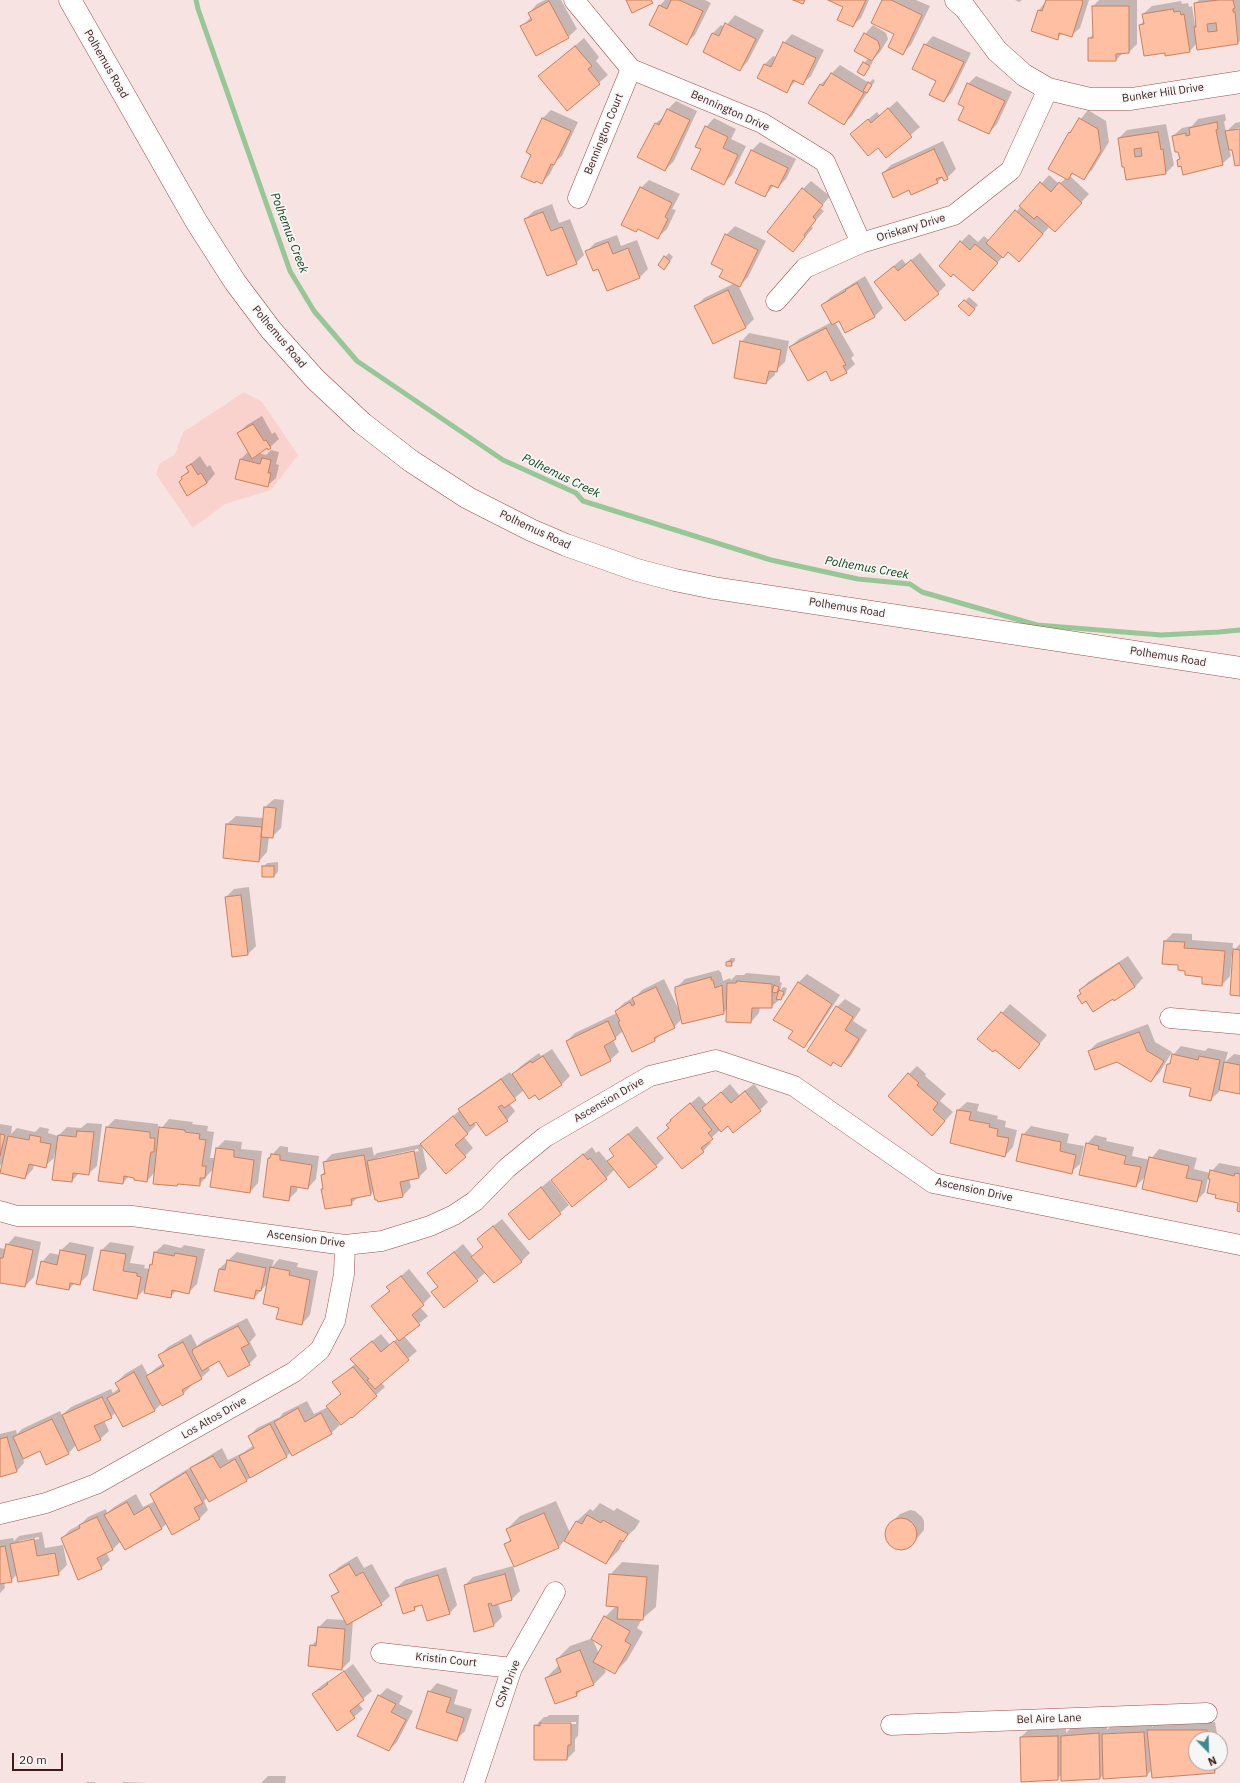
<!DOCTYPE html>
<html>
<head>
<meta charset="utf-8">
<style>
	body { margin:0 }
	#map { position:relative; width:1240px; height:1783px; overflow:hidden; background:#f7e4e2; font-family:"IBM Plex Sans",sans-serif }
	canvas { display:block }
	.north { position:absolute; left:1188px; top:1731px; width:40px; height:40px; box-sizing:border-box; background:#f6f6f6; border:1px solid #ac9f9e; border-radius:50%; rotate:157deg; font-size:11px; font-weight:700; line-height:16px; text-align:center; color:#3d1c1a }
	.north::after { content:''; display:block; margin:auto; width:14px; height:18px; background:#40878f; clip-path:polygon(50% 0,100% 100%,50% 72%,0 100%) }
	.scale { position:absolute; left:12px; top:1753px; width:51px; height:18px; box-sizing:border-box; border:2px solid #3d1c1a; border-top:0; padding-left:5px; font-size:12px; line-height:14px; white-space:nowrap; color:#3d1c1a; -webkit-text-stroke:3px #f6f6f6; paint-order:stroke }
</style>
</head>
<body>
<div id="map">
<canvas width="1240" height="1783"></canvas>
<div class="north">N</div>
<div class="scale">20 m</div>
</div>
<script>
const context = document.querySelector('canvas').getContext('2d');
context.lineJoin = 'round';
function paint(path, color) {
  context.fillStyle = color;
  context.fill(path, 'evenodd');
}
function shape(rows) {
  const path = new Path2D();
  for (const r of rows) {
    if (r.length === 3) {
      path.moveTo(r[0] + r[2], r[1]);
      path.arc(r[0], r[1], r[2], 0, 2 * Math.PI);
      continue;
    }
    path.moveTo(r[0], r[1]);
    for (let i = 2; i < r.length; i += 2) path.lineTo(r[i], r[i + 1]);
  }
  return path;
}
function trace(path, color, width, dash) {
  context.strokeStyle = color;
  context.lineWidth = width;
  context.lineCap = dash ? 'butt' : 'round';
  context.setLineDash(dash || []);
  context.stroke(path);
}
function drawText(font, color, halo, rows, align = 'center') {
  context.font = font + ' "IBM Plex Sans",sans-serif';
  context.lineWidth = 3.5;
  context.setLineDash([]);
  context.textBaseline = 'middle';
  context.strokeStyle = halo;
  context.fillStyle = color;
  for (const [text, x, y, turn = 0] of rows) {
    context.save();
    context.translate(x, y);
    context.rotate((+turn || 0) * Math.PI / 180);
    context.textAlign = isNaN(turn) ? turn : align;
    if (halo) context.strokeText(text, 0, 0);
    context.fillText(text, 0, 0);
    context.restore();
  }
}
const built = shape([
	[244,392,262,402,298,455,271,490,225,504,193,528,156,474,160,463,175,455,183,432]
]);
const shadow = shape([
	[545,0,561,0,577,29,568,37,521,27,531,17,529,13,537,4],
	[665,0,705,0,711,3,695,35,686,43,650,25,660,5],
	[830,0,869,0,861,18,852,26,844,7],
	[883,0,916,0,930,6,911,45,903,53],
	[1015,0,1022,0,1019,2],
	[1047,0,1089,0,1080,28,1071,36,1063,33,1057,38,1032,30,1039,10],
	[1099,0,1137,0,1137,44,1128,53,1123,53,1116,60,1089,38,1094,34,1093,6],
	[1199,0,1240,0,1240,41,1238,43,1198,48,1197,43,1190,51,1166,55,1166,52,1140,25,1144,21,1143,14,1152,6,1181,1,1182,4,1188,3,1189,7,1192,6,1195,25,1197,25,1195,4],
	[735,15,764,30,748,61,740,70,704,52,713,33,721,25,725,27],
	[873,25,886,33,888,39,880,52,871,61,873,62,864,75,864,63,869,58,865,34],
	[792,34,824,50,811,76,802,84,796,81,786,91,758,78,765,64,773,56,776,57,784,43],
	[933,36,971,53,952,92,944,101,925,45],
	[584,38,599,57,596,61,608,75,567,110,540,76],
	[840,65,869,83,873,79,875,81,852,116,843,124,810,102,821,84],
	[976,76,1012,92,997,124,989,133,966,106,968,84],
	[676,101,697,111,674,161,665,170,656,123,665,116,667,110],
	[897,101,920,127,886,156,860,126,877,112,880,116],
	[551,110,578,122,562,156,556,161,550,174,542,183,532,154,527,152,543,118],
	[1088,110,1106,121,1109,142,1092,170,1084,178,1074,173,1070,176,1089,194,1063,222,1050,226,1027,252,1008,251,973,290,961,242,969,234,978,242,984,236,990,241,1049,175,1059,184,1066,178,1069,133],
	[1225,114,1226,120,1224,122,1226,132,1235,123,1240,122,1240,128,1235,129,1235,131,1240,130,1240,164,1233,148,1229,149,1231,156,1222,164,1182,165,1178,160,1181,157,1173,136,1182,128,1192,126,1198,119],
	[714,118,736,129,731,139,746,146,732,175,724,183,702,149,706,127],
	[1166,124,1174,165,1166,173,1127,179,1119,138,1127,130],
	[943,141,956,169,947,178,943,177,937,182,910,189,883,173,891,165],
	[760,142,796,159,786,179,778,187,774,185,765,196,752,150],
	[649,180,680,194,672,209,676,210,667,229,658,237,639,228,636,231,641,188],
	[811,181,830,196,820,208,824,211,811,226,813,228,793,251,803,189],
	[552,204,559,223,570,219,584,255,576,263,525,219,534,211],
	[735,226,766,241,748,277,740,286,738,285,754,319,746,327,713,343,695,307,704,298,735,283,724,269,726,235],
	[617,235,621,246,637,240,648,269,640,277,607,290,598,268,586,252,595,243],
	[669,253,673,257,668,264,665,257],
	[920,253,946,285,938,293,884,274,902,259,906,264],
	[865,276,883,308,875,316,846,332,839,320,835,322,854,355,851,358,855,364,846,372,826,370,790,347,799,339,832,322,822,305,831,297],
	[969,297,978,305,969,315,960,306],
	[749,333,789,341,785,362,775,371,775,375,766,383,741,342],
	[262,416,272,434,275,432,279,439,270,447,259,453,266,455,271,450,279,452,276,464,279,465,276,478,267,486,236,478,241,459,249,451,238,433,247,425],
	[200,456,207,467,210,465,215,474,207,483,188,494,182,477,189,470,187,467],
	[274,799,284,800,281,828,272,837,269,837,267,852,259,861,227,824,236,816,264,818,265,807],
	[278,862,278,872,274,876,263,867,267,863],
	[249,887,256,946,248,954,226,897,234,889],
	[1173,933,1192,934,1192,940,1233,943,1230,976,1222,985,1203,976,1186,970,1179,964,1165,941],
	[1240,944,1240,995,1234,950],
	[1128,956,1143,978,1135,987,1113,998,1086,1000,1079,996,1082,993,1080,991,1088,982],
	[731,958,735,958,735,961,731,965,727,962],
	[719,970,720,972,721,972,723,981,730,978,731,980,736,975,744,975,746,973,780,976,780,982,782,983,780,991,783,987,787,988,785,995,771,1007,760,1007,759,1013,751,1022,727,1009,723,1013,682,1019,674,1027,663,1032,655,1040,623,1031,613,1040,619,1052,610,1060,567,1041,575,1033,617,1013,616,1011,624,1003,636,996,642,990,664,979,679,1010,676,988,685,979],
	[807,974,840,995,812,1038,804,1047,794,1030,775,1019,799,982],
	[845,999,861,1009,853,1021,867,1030,849,1058,841,1066,834,1061,831,1065,837,1007],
	[1010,1004,1047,1035,1027,1059,996,1048,1002,1013],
	[1148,1024,1155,1042,1172,1052,1160,1072,1151,1081,1117,1061,1089,1051,1097,1043],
	[1181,1046,1205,1051,1208,1048,1228,1052,1225,1062,1234,1054,1240,1055,1240,1093,1219,1089,1219,1092,1210,1100,1193,1087,1168,1064,1172,1061,1173,1055],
	[552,1049,570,1076,562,1084,539,1099,536,1093,524,1090,509,1103,515,1111,507,1120,476,1120,473,1122,476,1125,464,1137,473,1148,465,1156,422,1145,427,1169,419,1177,409,1179,411,1187,403,1196,374,1190,371,1194,359,1196,351,1204,322,1190,324,1188,322,1175,325,1171,324,1162,332,1154,372,1147,374,1156,377,1153,422,1144,460,1110,468,1101,510,1072,512,1075,521,1066,539,1053,541,1056],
	[418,1149,419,1151,377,1160,377,1158],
	[917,1066,926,1074,925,1076,946,1094,940,1101,953,1112,932,1135,909,1074],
	[730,1084,739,1095,754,1084,768,1102,760,1110,721,1129,709,1140,711,1143,703,1151,658,1138,669,1127,667,1125,671,1120,699,1096,707,1105],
	[967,1102,979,1104,977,1111,998,1116,997,1119,1006,1121,1005,1127,1017,1130,1013,1147,1005,1156,951,1142,958,1110],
	[115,1119,158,1124,158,1130,160,1130,169,1119,193,1122,192,1124,208,1126,207,1131,214,1132,210,1158,215,1158,217,1148,225,1140,242,1142,241,1149,262,1151,258,1183,250,1192,214,1168,199,1185,179,1183,177,1185,155,1172,147,1181,129,1176,123,1183,107,1127],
	[87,1123,102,1124,97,1166,88,1174,79,1173,72,1181,55,1152,54,1158,45,1166,34,1164,33,1169,25,1178,2,1163,0,1166,0,1124,12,1126,11,1134,17,1128,35,1132,40,1127,49,1129,48,1133,58,1136,67,1127,81,1128],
	[637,1126,664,1158,656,1166,615,1169,606,1178,552,1180,592,1147,596,1153,599,1151,608,1162,615,1155,610,1149],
	[1031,1126,1069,1134,1067,1143,1084,1146,1080,1164,1071,1172,1023,1135],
	[1095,1135,1107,1138,1106,1141,1134,1147,1132,1156,1150,1160,1159,1149,1197,1158,1194,1169,1210,1173,1219,1163,1240,1167,1240,1211,1240,1202,1217,1194,1211,1179,1208,1178,1205,1192,1197,1200,1146,1176,1136,1186,1087,1144],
	[280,1146,288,1147,288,1152,319,1156,316,1179,308,1188,298,1186,297,1191,288,1200,269,1158],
	[550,1180,569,1205,560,1213,509,1214],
	[502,1219,530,1253,522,1261,494,1282,486,1272,477,1280,432,1292,439,1286,428,1273,463,1244,473,1256,484,1246,487,1231],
	[15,1236,41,1242,34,1277,25,1286,0,1281,0,1248,6,1249,7,1245],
	[70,1242,94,1247,88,1275,79,1284,75,1283,69,1289,42,1262,50,1253,60,1255,61,1250],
	[110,1242,134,1246,130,1263,145,1265,144,1268,150,1269,155,1252,164,1244,181,1248,184,1245,205,1249,197,1284,189,1292,177,1290,170,1297,147,1287,136,1298,102,1250],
	[237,1252,274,1260,272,1267,279,1259,298,1263,297,1267,318,1271,310,1315,302,1324,280,1307,268,1283,254,1298,215,1290,219,1269],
	[409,1269,431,1296,420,1307,428,1316,404,1336,417,1351,381,1382,385,1387,376,1395,337,1421,340,1425,331,1433,291,1452,287,1456,247,1480,209,1501,207,1498,204,1501,208,1510,200,1518,172,1533,167,1523,162,1528,126,1549,121,1541,112,1550,106,1552,110,1560,101,1568,62,1538,70,1530,81,1524,88,1517,106,1509,107,1513,114,1507,136,1494,143,1507,155,1501,151,1494,160,1486,222,1448,228,1460,244,1452,254,1445,249,1436,257,1428,280,1417,283,1413,307,1401,314,1414,328,1407,342,1393,334,1382,356,1363,352,1359,360,1351,381,1334,390,1345,398,1338,372,1306,390,1290,388,1287],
	[258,1445,249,1452,249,1450],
	[247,1318,256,1335,250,1342,257,1356,249,1364,220,1360,208,1366,210,1370,201,1378,191,1383,192,1385,184,1393,162,1405,162,1403,155,1410,138,1420,116,1412,111,1417,104,1420,109,1431,100,1439,76,1445,68,1454,40,1450,23,1458,24,1463,16,1472,0,1476,0,1434,16,1430,17,1434,22,1429,60,1411,62,1415,71,1407,111,1389,113,1393,119,1388,116,1383,125,1374,142,1364,148,1375,156,1368,164,1363,160,1355,168,1347,191,1334,197,1346,203,1341],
	[556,1501,570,1533,577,1521,590,1509,593,1511,600,1503,614,1511,617,1508,640,1521,635,1529,625,1538,619,1550,606,1563,565,1540,558,1548,505,1545,511,1539,507,1529,520,1516],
	[910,1510,915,1511,922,1517,924,1521,924,1530,910,1547,901,1550,896,1549,888,1542,886,1532,891,1523,900,1514],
	[42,1532,45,1548,63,1545,67,1565,58,1574,17,1574,11,1581,4,1582,5,1588,0,1593,0,1540,13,1538,14,1541,19,1536],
	[39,1537,39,1539,19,1543,19,1541],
	[357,1556,364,1568,372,1564,390,1596,381,1604,353,1620,350,1661,342,1669,311,1646,318,1639,319,1627,327,1619,346,1620,332,1597,339,1590,331,1575,339,1567],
	[622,1562,659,1565,656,1607,642,1619,637,1628,643,1632,627,1660,614,1673,604,1667,606,1672,593,1685,583,1688,577,1695,546,1678,559,1665,557,1659,570,1646,593,1638,605,1617,616,1606,610,1575],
	[593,1640,604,1646,599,1654],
	[513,1566,520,1591,511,1600,498,1603,502,1617,494,1625,465,1585,473,1577],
	[446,1567,457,1605,449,1614,423,1603,414,1609,396,1588,405,1580],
	[353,1664,372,1691,358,1703,363,1709,354,1717,313,1694,321,1686,328,1681,329,1683],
	[437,1683,458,1690,454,1704,472,1709,465,1731,457,1739,429,1692],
	[387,1688,403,1696,399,1704,413,1711,397,1742,389,1750,379,1696],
	[549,1715,579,1715,578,1736,575,1739,575,1751,567,1759,535,1726,544,1717,547,1717],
	[542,1722,576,1722,576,1724,542,1724],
	[1157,1722,1215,1722,1218,1739,1196,1739,1196,1763,1220,1763,1220,1750,1223,1764,1214,1772,1152,1770,1147,1775,1104,1778,1104,1774,1100,1778,1062,1774,1057,1779,1021,1737,1029,1729,1066,1728,1066,1733,1071,1728,1107,1725,1107,1730,1111,1726,1152,1724,1152,1727],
	[268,1776,286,1776,285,1783,261,1783],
	[87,1782,95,1782,95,1783,86,1783],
	[123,1782,148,1783,122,1783]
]);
const stream = shape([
	[196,0,198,9,290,271,314,311,357,361,503,460,576,493,583,501,771,560,858,579,910,584,922,592,1037,625,1161,635,1219,632,1240,630]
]);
const building = shape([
	[626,0,651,0,653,3,632,13,626,0],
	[671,0,679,0,703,11,687,45,649,25,659,5,667,9,671,0],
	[793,0,805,0,803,4,793,0],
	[828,0,866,0,853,27,837,20,843,7,828,0],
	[882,0,891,0,922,15,903,55,888,47,894,34,871,23,882,0],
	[1046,0,1082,0,1083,2,1072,37,1059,33,1058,40,1031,31,1038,10,1042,11,1046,0],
	[1218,0,1233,0,1235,8,1233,9,1233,12,1235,12,1238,44,1197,50,1194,27,1196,27,1194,3,1218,0],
	[1216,23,1217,31,1208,32,1207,24,1216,23],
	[549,1,569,38,536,56,520,26,532,20,528,13,549,1],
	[1092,6,1129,6,1129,53,1116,54,1116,61,1088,61,1088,38,1093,38,1092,6],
	[1173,9,1174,12,1180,11,1181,15,1184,14,1190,52,1165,56,1165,53,1144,56,1139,25,1144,24,1142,14,1173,9],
	[725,23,756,39,740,71,703,52,712,33,719,36,725,23],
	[864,33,878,41,880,48,872,61,854,51,864,33],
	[783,42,816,58,803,85,793,80,787,93,757,78,764,64,771,67,783,42],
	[924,44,964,62,944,102,929,95,936,81,912,69,924,44],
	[575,46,592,66,588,69,600,84,567,111,538,76,575,46],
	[863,62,870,66,864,76,857,72,863,62],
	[831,73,864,93,844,125,808,103,820,84,823,86,831,73],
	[868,82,872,85,867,93,863,91,868,82],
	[967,83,1005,101,989,134,958,120,964,107,958,104,967,83],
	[888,108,912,137,886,158,878,148,868,156,850,134,868,119,871,123,888,108],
	[667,109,690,120,665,171,637,157,655,123,659,125,667,109],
	[542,118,571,131,554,165,551,164,542,184,536,181,535,183,521,177,531,155,526,152,542,118],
	[1079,118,1098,129,1101,151,1084,180,1072,173,1068,180,1048,169,1069,132,1070,133,1079,118],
	[1217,122,1218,129,1216,130,1223,165,1183,175,1181,166,1178,167,1177,160,1180,159,1178,152,1175,152,1172,136,1186,133,1186,136,1190,135,1189,128,1217,122],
	[705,126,728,137,723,148,738,155,724,185,691,169,701,149,695,147,705,126],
	[1240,129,1240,165,1235,166,1232,150,1229,150,1225,131,1240,129],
	[1158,132,1161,150,1163,149,1166,174,1126,180,1124,167,1122,167,1118,138,1158,132],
	[1141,148,1142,156,1135,157,1134,149,1141,148],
	[934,149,948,179,944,181,942,177,936,179,938,183,911,195,909,190,893,198,882,173,934,149],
	[751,150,788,168,778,188,771,185,765,197,735,183,751,150],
	[1040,182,1051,192,1059,182,1082,203,1055,232,1037,216,1034,219,1019,206,1040,182],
	[640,187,672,203,665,217,668,219,658,239,638,229,636,232,621,225,640,187],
	[802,188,823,205,813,217,816,220,804,235,805,237,793,252,767,232,802,188],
	[1015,210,1043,234,1019,262,1008,252,1003,258,986,243,1015,210],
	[543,212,551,231,562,227,577,264,547,276,524,219,543,212],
	[725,234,758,250,740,287,719,277,723,270,711,264,725,234],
	[960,241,970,250,975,244,998,263,973,291,953,274,951,277,939,266,960,241],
	[608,242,613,254,628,248,640,278,607,291,598,269,593,271,585,251,608,242],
	[664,256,670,261,664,270,658,265,664,256],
	[911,260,939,294,905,321,874,282,894,266,898,271,911,260],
	[857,283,875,317,845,333,839,321,832,325,821,305,846,291,845,290,857,283],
	[728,290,746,328,713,344,694,306,728,290],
	[964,300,975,309,969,316,958,306,964,300],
	[826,328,846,365,843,366,847,373,831,381,826,371,808,381,789,347,826,328],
	[740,341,781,350,777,372,769,371,766,384,734,378,740,341],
	[253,424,264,441,266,440,271,448,268,450,267,448,252,459,237,433,253,424],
	[262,458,271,460,268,473,271,473,268,487,235,479,240,459,260,464,262,458],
	[191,464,198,475,201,473,207,483,187,496,179,482,182,479,181,477,189,472,186,467,191,464],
	[264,807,276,808,273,838,261,837,264,807],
	[226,824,262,827,259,862,223,858,226,824],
	[262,866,274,866,274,877,262,877,262,866],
	[241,895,248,955,232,957,225,897,241,895],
	[1164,941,1185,942,1184,948,1225,951,1222,986,1202,984,1202,977,1185,975,1185,971,1178,970,1178,965,1162,964,1164,941],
	[1233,949,1240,950,1240,996,1230,995,1233,949],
	[731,961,732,966,726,966,726,962,731,961],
	[1119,963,1135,987,1114,1001,1113,999,1093,1012,1086,1001,1082,1004,1077,996,1081,994,1079,990,1119,963],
	[711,977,711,980,713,980,715,988,722,985,724,1014,682,1024,675,992,675,987,711,977],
	[737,981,772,984,772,1008,752,1008,751,1023,726,1022,727,983,736,983,737,981],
	[798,982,832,1004,804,1048,788,1038,793,1031,773,1020,798,982],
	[774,985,779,987,777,993,772,992,774,985],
	[656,987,675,1028,654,1038,655,1041,632,1052,618,1022,620,1021,615,1011,630,1002,632,1006,635,1004,632,998,656,987],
	[779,990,784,992,781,1000,776,999,779,990],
	[836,1006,853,1017,845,1030,859,1039,841,1067,833,1062,831,1066,807,1051,836,1006],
	[1001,1012,1040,1044,1019,1069,995,1050,993,1052,977,1039,1001,1012],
	[608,1021,616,1039,604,1046,611,1061,581,1076,566,1041,608,1021],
	[1139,1032,1147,1051,1164,1061,1151,1082,1117,1062,1095,1070,1088,1051,1139,1032],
	[1172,1054,1198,1060,1199,1056,1220,1060,1211,1101,1189,1096,1191,1088,1163,1082,1167,1064,1170,1064,1172,1054],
	[543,1056,562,1085,539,1100,535,1095,529,1099,512,1074,531,1061,532,1063,543,1056],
	[1224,1062,1240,1065,1240,1094,1219,1090,1224,1062],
	[908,1073,919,1083,917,1085,938,1103,933,1110,945,1121,932,1136,888,1096,908,1073],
	[501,1079,516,1100,504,1108,502,1105,498,1107,508,1121,486,1136,476,1122,470,1126,458,1109,501,1079],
	[745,1091,761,1111,733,1133,728,1126,721,1132,702,1108,721,1092,731,1103,745,1091],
	[690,1103,712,1130,708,1133,713,1139,701,1148,704,1152,682,1169,657,1138,669,1128,666,1125,671,1121,670,1120,690,1103],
	[957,1110,971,1112,969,1120,990,1124,989,1127,998,1129,997,1136,1009,1138,1005,1157,950,1143,957,1110],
	[453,1116,468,1134,455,1145,466,1157,446,1174,420,1144,453,1116],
	[106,1127,150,1132,150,1138,155,1138,154,1152,151,1152,150,1157,147,1182,134,1180,134,1178,124,1176,123,1184,98,1181,106,1127],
	[159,1127,185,1130,185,1132,200,1134,199,1139,206,1140,202,1166,206,1166,205,1178,200,1178,200,1186,178,1184,177,1186,153,1184,159,1127],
	[77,1131,94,1132,89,1175,73,1173,72,1182,52,1180,58,1135,76,1137,77,1131],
	[0,1134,5,1135,0,1156,0,1134],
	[628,1134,657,1167,629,1188,607,1161,614,1156,609,1149,628,1134],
	[1022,1134,1061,1142,1060,1151,1076,1155,1072,1174,1016,1161,1022,1134],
	[30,1135,41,1137,40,1142,51,1144,46,1168,29,1164,25,1179,0,1173,8,1136,29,1140,30,1135],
	[1086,1143,1099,1146,1098,1149,1126,1156,1124,1164,1141,1167,1136,1187,1079,1175,1086,1143],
	[216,1148,234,1150,234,1157,254,1160,250,1193,210,1187,216,1148],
	[414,1151,419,1178,400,1182,403,1197,378,1202,377,1200,375,1200,367,1161,414,1151],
	[271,1154,280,1155,280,1160,312,1165,308,1189,291,1186,289,1201,263,1197,268,1158,270,1158,271,1154],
	[583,1154,588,1160,590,1158,607,1179,572,1207,551,1180,583,1154],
	[364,1155,371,1195,351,1199,352,1205,325,1209,321,1189,323,1189,321,1175,325,1174,323,1162,364,1155],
	[1149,1157,1189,1166,1186,1178,1202,1181,1197,1202,1142,1189,1149,1157],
	[1210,1170,1234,1176,1235,1173,1240,1174,1240,1212,1237,1211,1238,1203,1215,1198,1216,1195,1207,1193,1210,1179,1208,1179,1210,1170],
	[541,1187,561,1214,529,1240,508,1214,541,1187],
	[493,1226,522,1262,494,1283,471,1257,483,1247,477,1239,493,1226],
	[6,1244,33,1250,25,1287,0,1283,0,1258,3,1258,6,1244],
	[60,1250,86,1255,80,1285,70,1283,69,1290,36,1284,41,1261,57,1265,60,1250],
	[101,1250,126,1254,123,1271,137,1273,137,1276,141,1277,137,1299,93,1290,101,1250],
	[154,1252,174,1256,175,1253,197,1257,189,1294,172,1290,171,1298,144,1293,150,1264,152,1265,154,1252],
	[454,1252,478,1281,444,1308,431,1292,438,1287,427,1273,454,1252],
	[227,1260,266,1268,261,1291,256,1290,254,1299,214,1291,219,1269,225,1270,227,1260],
	[270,1267,290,1271,289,1275,310,1280,302,1325,276,1319,279,1308,263,1304,270,1267],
	[401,1276,424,1305,412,1315,420,1325,399,1341,371,1306,390,1291,386,1287,401,1276],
	[238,1326,249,1344,241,1348,250,1365,228,1377,219,1361,202,1371,192,1352,193,1349,238,1326],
	[372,1341,381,1352,394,1341,409,1360,375,1389,367,1380,369,1379,350,1359,372,1341],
	[183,1342,202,1379,182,1390,184,1394,162,1406,146,1376,164,1366,158,1355,183,1342],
	[353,1367,377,1396,352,1418,351,1417,341,1425,326,1406,341,1394,332,1382,353,1367],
	[134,1372,155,1411,123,1427,107,1398,120,1391,115,1383,134,1372],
	[102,1397,112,1418,94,1426,101,1440,78,1451,62,1415,102,1397],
	[298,1408,305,1422,321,1413,332,1434,292,1456,274,1422,298,1408],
	[52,1419,69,1454,46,1465,40,1451,23,1459,13,1437,52,1419],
	[270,1424,287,1457,250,1478,239,1456,254,1448,248,1436,270,1424],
	[7,1437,17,1472,0,1477,0,1439,7,1437],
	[213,1456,220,1468,235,1459,247,1481,209,1502,190,1468,213,1456],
	[186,1472,203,1503,194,1508,200,1519,172,1535,150,1494,186,1472],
	[127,1502,134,1515,149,1506,162,1529,125,1550,104,1515,127,1502],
	[544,1513,559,1548,514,1567,504,1544,511,1541,506,1529,544,1513],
	[587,1515,601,1523,603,1520,628,1534,623,1542,620,1540,606,1564,564,1541,576,1521,582,1524,587,1515],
	[97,1517,113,1550,97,1558,102,1569,78,1580,61,1538,80,1528,79,1525,97,1517],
	[901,1534,16],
	[34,1539,37,1556,55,1553,59,1575,18,1582,10,1544,34,1539],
	[5,1546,12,1582,0,1584,0,1547,5,1546],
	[349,1564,356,1576,363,1572,382,1605,347,1625,331,1596,339,1592,329,1575,349,1564],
	[505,1574,512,1600,492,1606,491,1603,488,1604,494,1626,474,1632,464,1585,505,1574],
	[609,1574,647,1577,643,1620,617,1619,618,1607,606,1606,609,1574],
	[438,1575,450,1614,427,1621,422,1605,414,1607,415,1610,403,1614,395,1588,438,1575],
	[604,1616,630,1631,625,1641,631,1645,615,1674,593,1662,602,1646,591,1639,604,1616],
	[318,1627,345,1629,342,1670,308,1666,310,1645,316,1646,318,1627],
	[580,1650,594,1685,576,1692,577,1696,555,1704,545,1678,561,1672,556,1659,580,1650],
	[344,1671,364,1700,350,1711,355,1718,337,1731,312,1694,319,1689,320,1690,328,1684,327,1683,344,1671],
	[428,1691,451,1698,446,1712,464,1718,457,1741,416,1728,428,1691],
	[378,1695,396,1704,391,1712,406,1720,389,1751,357,1736,378,1695],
	[540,1723,571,1723,571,1745,568,1745,567,1760,534,1760,534,1725,540,1726,540,1723],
	[1147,1730,1207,1730,1209,1739,1196,1739,1196,1763,1213,1763,1215,1773,1152,1778,1147,1730],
	[1144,1732,1147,1776,1103,1779,1102,1734,1144,1732],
	[1099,1733,1100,1779,1061,1781,1061,1736,1099,1733],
	[1058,1736,1058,1780,1021,1782,1020,1737,1058,1736]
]);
const street = shape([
	[574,0,631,69,762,123,825,162,861,243],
	[578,198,631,69],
	[776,301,805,268,861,243,954,215,1011,170,1048,89],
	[1170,1018,1240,1024],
	[0,1211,17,1216,132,1216,345,1245,382,1241,430,1226,454,1215,475,1201,507,1168,545,1137,650,1076,716,1060,794,1086,933,1183,1240,1245],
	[0,1514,46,1503,96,1484,294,1372,320,1350,335,1321,344,1274,345,1245],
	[381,1653,512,1668],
	[891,1725,1207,1713],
	[474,1783,512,1668,555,1592]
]);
const secondary = shape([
	[70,0,196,221,235,282,271,330,315,379,362,423,411,461,468,498,531,530,566,545,637,570,675,580,714,588,1240,668],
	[956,0,965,8,997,51,1024,75,1048,89,1090,99,1131,99,1240,82]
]);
const streetNames = [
	["Polhemus Road",106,64,60],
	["Bunker Hill Drive",1163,93,-8],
	["Bennington Drive",730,111,24],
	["Bennington Court",604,134,-68],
	["Oriskany Drive",911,228,-17],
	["Polhemus Road",279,337,50],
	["Polhemus Road",535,530,25],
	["Polhemus Road",847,608,9],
	["Polhemus Road",1168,657,9],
	["Ascension Drive",609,1100,-30],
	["Ascension Drive",974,1190,12],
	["Ascension Drive",306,1239,7],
	["Los Altos Drive",214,1418,-30],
	["Kristin Court",446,1660,6],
	["CSM Drive",508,1684,-69],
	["Bel Aire Lane",1049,1719,-2]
];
const waterNames = [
	["Polhemus Creek",289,233,69],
	["Polhemus Creek",561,476,26],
	["Polhemus Creek",867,568,10]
];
paint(built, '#f9d2cd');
paint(shadow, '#0003');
trace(stream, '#97c697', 5);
paint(building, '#febfa3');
trace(building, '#c9805e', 1);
trace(street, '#9b4f4a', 21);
trace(secondary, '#9b4f4a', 23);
trace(street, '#fff', 20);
trace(secondary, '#fff', 22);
drawText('11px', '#3d1c1a', '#f6f6f6', streetNames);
drawText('italic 12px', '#0a3d10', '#f6f6f6', waterNames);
</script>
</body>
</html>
